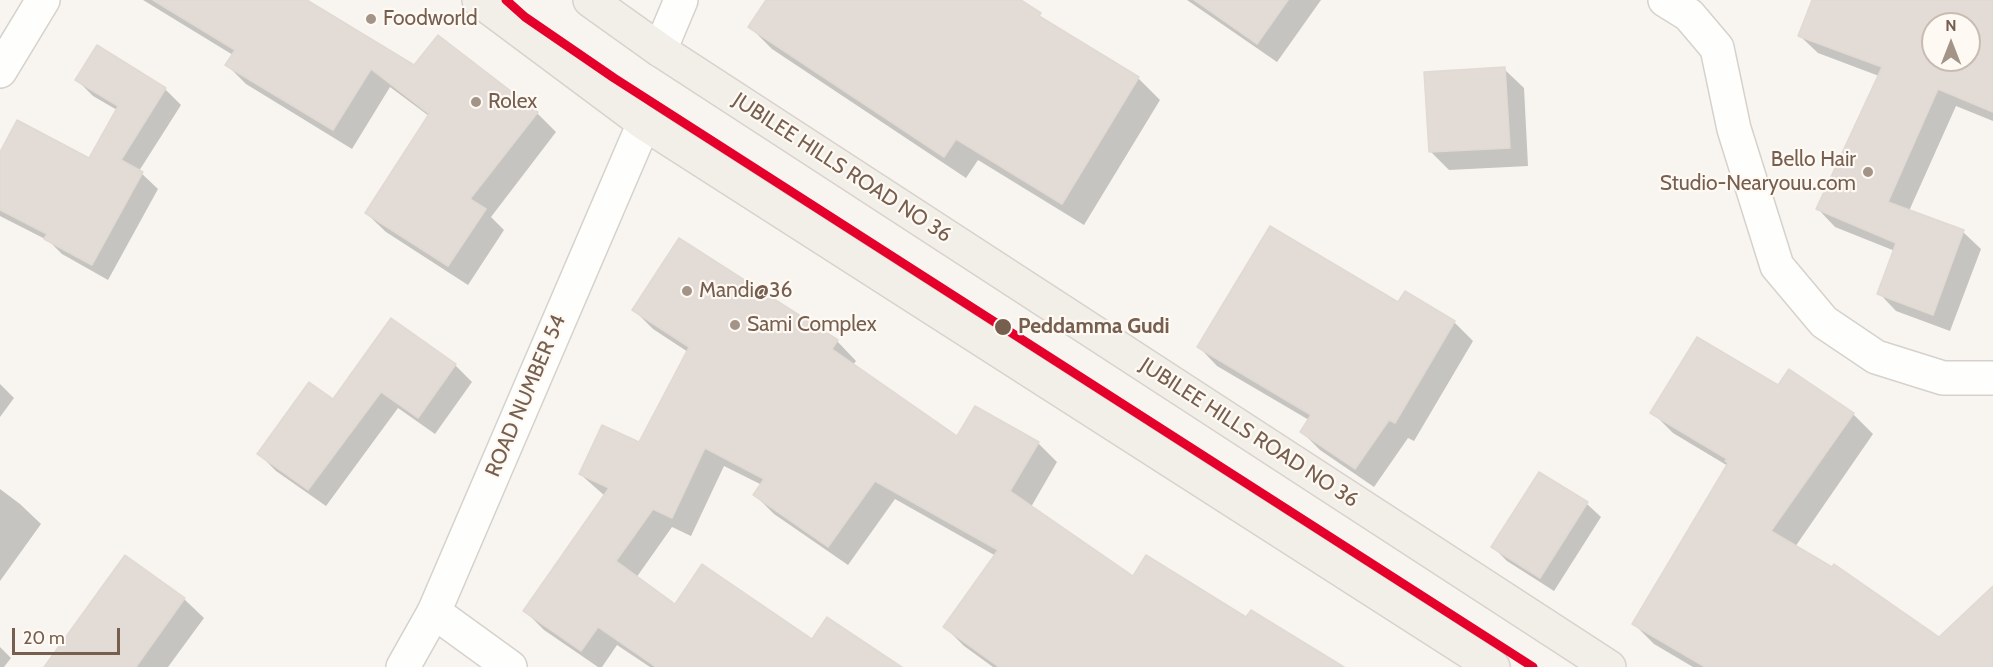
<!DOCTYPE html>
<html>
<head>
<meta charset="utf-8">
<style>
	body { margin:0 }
	#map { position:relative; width:1993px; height:667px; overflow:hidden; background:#f8f5f0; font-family:Cabin,sans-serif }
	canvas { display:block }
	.north { position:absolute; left:1921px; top:12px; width:60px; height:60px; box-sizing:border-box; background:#fefaf3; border:2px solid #c8bcb2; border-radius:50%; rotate:0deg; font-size:16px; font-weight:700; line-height:24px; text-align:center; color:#775f50 }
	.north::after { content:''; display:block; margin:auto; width:21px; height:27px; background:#a49488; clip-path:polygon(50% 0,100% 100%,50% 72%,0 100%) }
	.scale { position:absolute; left:12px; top:628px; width:108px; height:27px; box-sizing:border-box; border:3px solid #775f50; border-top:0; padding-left:8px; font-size:18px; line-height:21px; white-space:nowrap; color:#775f50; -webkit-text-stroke:4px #fefaf3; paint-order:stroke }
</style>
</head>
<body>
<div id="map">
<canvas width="1993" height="667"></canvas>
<div class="north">N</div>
<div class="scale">20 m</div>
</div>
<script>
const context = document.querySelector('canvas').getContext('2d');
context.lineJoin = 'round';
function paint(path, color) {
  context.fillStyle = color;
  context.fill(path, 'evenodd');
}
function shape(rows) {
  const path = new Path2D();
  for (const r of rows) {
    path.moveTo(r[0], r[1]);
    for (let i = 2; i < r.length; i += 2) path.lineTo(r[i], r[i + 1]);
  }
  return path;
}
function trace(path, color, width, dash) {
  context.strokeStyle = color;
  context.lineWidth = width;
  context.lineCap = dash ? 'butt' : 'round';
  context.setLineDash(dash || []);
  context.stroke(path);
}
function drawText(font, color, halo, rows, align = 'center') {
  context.font = font + ' Cabin,sans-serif';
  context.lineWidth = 4.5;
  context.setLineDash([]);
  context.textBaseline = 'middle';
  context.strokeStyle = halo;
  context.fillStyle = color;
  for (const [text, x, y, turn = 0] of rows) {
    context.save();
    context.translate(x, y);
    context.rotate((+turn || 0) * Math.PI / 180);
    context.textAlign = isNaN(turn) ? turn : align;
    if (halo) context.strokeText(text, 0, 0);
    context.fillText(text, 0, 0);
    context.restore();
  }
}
const shadow = shape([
	[143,0,304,0,414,67,537,113,556,132,491,217,504,230,468,285,386,232,366,213,429,116,390,87,352,149,246,84,227,65,233,55],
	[768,0,1018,0,1051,25,1138,78,1160,100,1084,225,978,160,966,178,772,49,750,27],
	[1187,0,1321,0,1277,62],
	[1814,0,1993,0,1993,121,1956,106,1909,211,1963,232,1981,249,1950,331,1896,311,1879,293,1895,251,1835,227,1818,209,1879,76,1818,53,1800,36],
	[1933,24,1969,24,1969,60,1933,60],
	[1504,69,1524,88,1528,166,1449,170,1430,151],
	[77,80,165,89,181,105,139,171,158,189,108,280,62,254,49,241,0,216,0,155,90,160,117,110,93,96],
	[680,240,837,341,856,361,853,365,958,439,1038,443,1057,462,1031,507,1134,579,1247,619,1336,667,993,667,964,646,945,627,996,556,895,499,848,565,774,514,755,495,762,485,724,466,691,536,672,527,636,578,675,606,812,641,893,667,650,667,617,645,602,667,598,667,544,630,525,611,605,496,580,474,639,444,688,352,653,329,634,310],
	[1399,304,1454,322,1473,341,1414,441,1408,438,1374,487,1320,450,1302,432,1309,420,1217,366,1199,347],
	[391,320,455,365,472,382,435,434,398,408,326,506,276,471,259,454,333,402],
	[0,384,14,398,0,417],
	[1778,387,1853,414,1873,434,1795,547,1940,638,1993,588,1993,667,1693,667,1654,644,1634,624,1728,466,1673,433,1652,412],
	[0,489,20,504,41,524,0,581],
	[1587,504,1601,517,1554,591,1507,561,1493,547],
	[184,599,204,618,168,667,49,667],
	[0,647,11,658,4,667,0,667]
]);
const building = shape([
	[153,0,307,0,414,65,438,35,538,112,470,199,486,209,448,266,365,213,429,114,371,69,333,130,225,65,235,50,153,0],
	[766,0,1021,0,1041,13,1039,16,1139,77,1062,204,956,139,944,157,748,27,766,0],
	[1194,0,1288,0,1257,44,1194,0],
	[1812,0,1993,0,1993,112,1938,89,1888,202,1964,230,1933,315,1877,294,1896,243,1816,209,1882,67,1798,36,1812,0],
	[1933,24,1969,24,1969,60,1933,60,1933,24],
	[97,45,166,88,121,160,143,172,92,265,44,239,47,234,0,210,0,152,17,120,89,158,118,106,75,80,97,45],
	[1505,67,1510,148,1429,152,1424,72,1505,67],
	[1270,226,1398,302,1405,291,1455,321,1395,423,1389,420,1355,469,1300,432,1311,415,1197,347,1270,226],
	[679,238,838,340,832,349,957,436,975,406,1039,442,1010,491,1133,576,1146,555,1246,617,1251,610,1344,667,999,667,943,627,998,550,875,481,828,547,753,495,764,479,705,448,672,518,653,509,616,561,675,604,702,564,812,639,827,617,902,667,656,667,598,627,581,651,523,611,609,488,579,474,602,425,639,442,689,347,632,310,679,238],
	[391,318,456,364,418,418,381,392,308,490,257,454,309,382,333,399,391,318],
	[1697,337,1778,385,1789,369,1854,413,1771,531,1832,567,1834,564,1939,637,1993,586,1993,667,1705,667,1632,624,1728,463,1725,461,1727,459,1650,413,1697,337],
	[1539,472,1588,502,1540,578,1491,547,1539,472],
	[125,555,185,598,136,667,44,667,125,555]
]);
const minor = shape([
	[1665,0,1689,15,1717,48,1734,129,1777,266,1824,322,1876,357,1943,378,1993,378],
	[660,50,681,0],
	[434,612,510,667]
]);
const tertiary = shape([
	[0,71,43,0],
	[403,667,434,612,644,123]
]);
const primary = shape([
	[479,0,644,123,1493,667],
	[590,0,660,50,1609,667]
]);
const metro1 = shape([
	[506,0,525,17,614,78,1533,667]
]);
const markers = [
	[371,19,6,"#a49488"],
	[476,102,6,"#a49488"],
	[1868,172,6,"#a49488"],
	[687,291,6,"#a49488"],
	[735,325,6,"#a49488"],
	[1003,327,9,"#775f50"]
];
const poiNames = [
	["Foodworld",383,19],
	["Rolex",488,102],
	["Bello Hair",1856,160,"right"],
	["Studio-Nearyouu.com",1856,184,"right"],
	["Mandi@36",699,291],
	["Sami Complex",747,325]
];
const streetNames = [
	["JUBILEE HILLS ROAD NO 36",842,168,33],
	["ROAD NUMBER 54",526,396,-67],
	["JUBILEE HILLS ROAD NO 36",1249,433,33]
];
const stopNames = [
	["Peddamma Gudi",1018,327]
];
paint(shadow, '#0003');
paint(building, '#e3dbd5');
trace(building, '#e1dad2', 1.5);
trace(minor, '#d6d1cb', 36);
trace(tertiary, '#d6d1cb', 36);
trace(primary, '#d9d2cc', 36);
trace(minor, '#fefefd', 33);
trace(tertiary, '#fefefd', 33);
trace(primary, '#f2efe8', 33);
trace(metro1, '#e4002b', 9);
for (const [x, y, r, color] of markers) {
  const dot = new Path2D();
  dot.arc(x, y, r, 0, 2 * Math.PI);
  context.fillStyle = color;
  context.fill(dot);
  trace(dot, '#fefaf3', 2);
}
drawText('21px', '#775f50', '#fefaf3', poiNames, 'left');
drawText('21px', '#775f50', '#fefaf3', streetNames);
drawText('bold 21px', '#775f50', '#fefaf3', stopNames, 'left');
</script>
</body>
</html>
